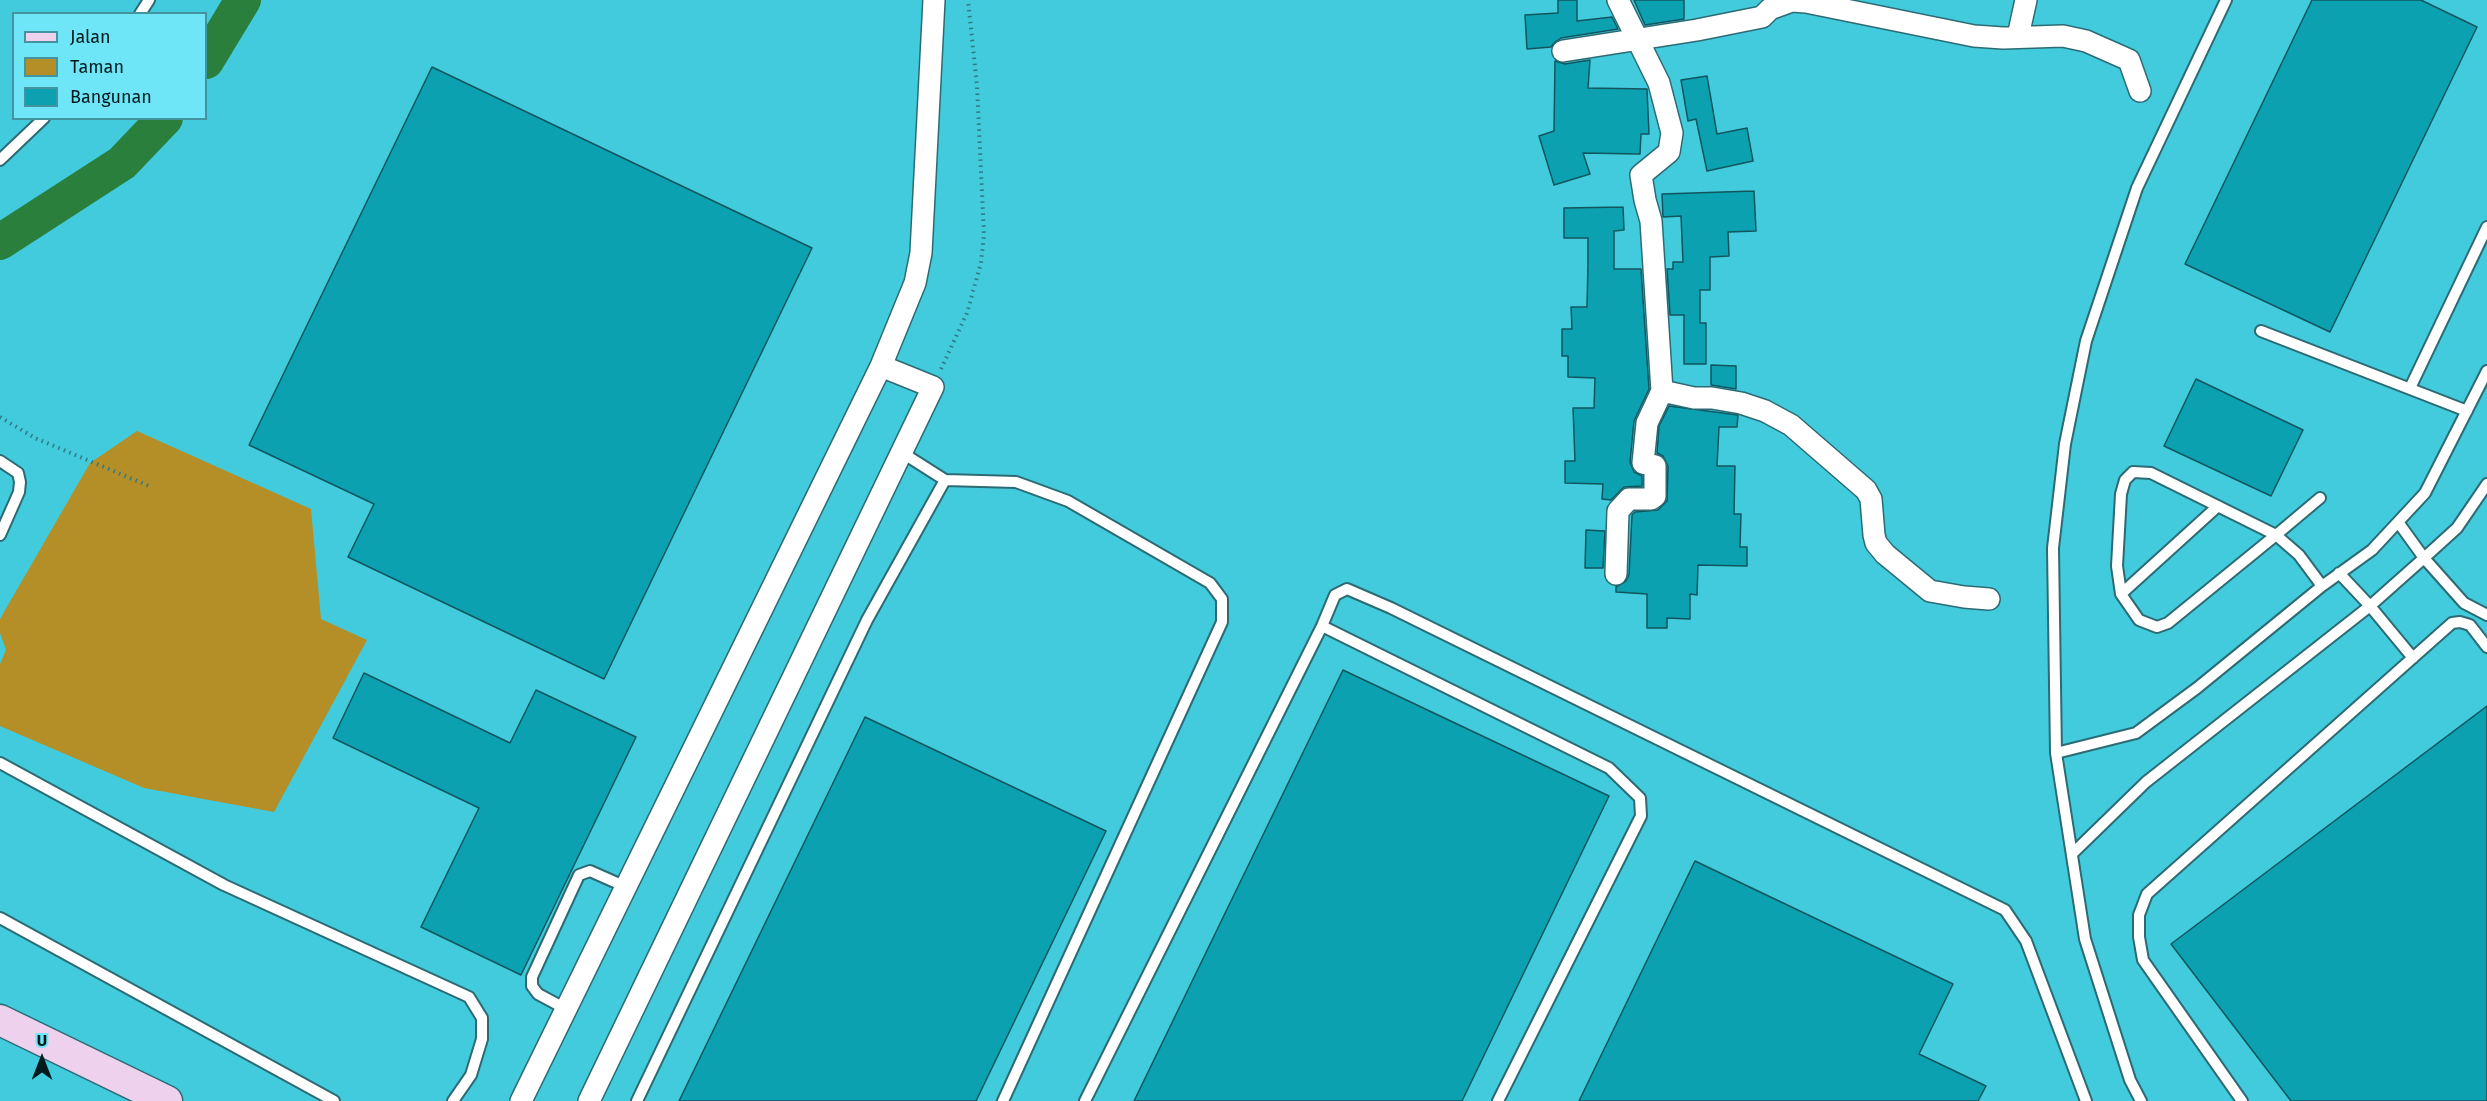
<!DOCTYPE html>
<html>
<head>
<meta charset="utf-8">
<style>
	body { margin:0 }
	#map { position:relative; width:2487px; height:1101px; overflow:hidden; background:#60d9e9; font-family:"Fira Sans",sans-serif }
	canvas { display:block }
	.legend { position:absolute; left:12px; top:12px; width:195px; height:108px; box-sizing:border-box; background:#6fe6f7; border:2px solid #4394a0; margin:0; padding:8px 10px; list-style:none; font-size:18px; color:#011a1d }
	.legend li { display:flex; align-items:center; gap:12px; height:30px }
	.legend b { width:30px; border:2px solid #4394a0 }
	.north { position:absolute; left:12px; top:1029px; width:60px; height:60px; -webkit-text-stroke:4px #6fe6f7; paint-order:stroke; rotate:0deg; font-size:16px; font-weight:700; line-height:24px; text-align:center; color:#011a1d }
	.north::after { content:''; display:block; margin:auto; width:21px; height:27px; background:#011a1d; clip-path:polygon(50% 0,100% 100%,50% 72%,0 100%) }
</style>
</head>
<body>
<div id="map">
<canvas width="2487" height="1101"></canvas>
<ul class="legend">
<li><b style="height:8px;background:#edd1ed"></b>Jalan</li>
<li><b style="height:16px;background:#b48e27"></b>Taman</li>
<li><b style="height:16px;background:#0ca1b1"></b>Bangunan</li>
</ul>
<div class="north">U</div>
</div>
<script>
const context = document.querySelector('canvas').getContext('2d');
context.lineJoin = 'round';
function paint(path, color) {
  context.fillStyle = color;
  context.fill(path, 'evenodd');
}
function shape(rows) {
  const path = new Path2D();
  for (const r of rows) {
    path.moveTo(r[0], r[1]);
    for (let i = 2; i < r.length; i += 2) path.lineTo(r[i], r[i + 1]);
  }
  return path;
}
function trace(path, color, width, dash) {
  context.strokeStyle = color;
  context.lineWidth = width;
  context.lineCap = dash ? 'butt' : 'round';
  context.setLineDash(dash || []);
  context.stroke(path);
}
const built = shape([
	[0,0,2487,0,2487,1101,0,1101],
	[14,14,206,14,206,118,14,118]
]);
const green = shape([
	[137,431,311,509,321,619,367,640,274,812,144,788,0,726,0,664,6,650,0,633,0,619,90,463]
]);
const river = shape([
	[206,61,243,0],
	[0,242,122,163,165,118]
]);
const building = shape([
	[1558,0,1577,0,1577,21,1612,17,1618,29,1561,38,1555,42,1551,47,1527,49,1525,15,1558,13,1558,0],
	[1634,0,1684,0,1684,19,1645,25,1634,0],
	[2312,0,2421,0,2477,27,2330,332,2185,264,2312,0],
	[1590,60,1588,88,1647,89,1649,134,1641,134,1640,154,1583,153,1590,174,1554,185,1539,136,1554,131,1555,61,1565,64,1590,60],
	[432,67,812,248,604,679,348,557,374,504,249,445,432,67],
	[1707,76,1717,134,1747,128,1753,161,1707,171,1696,119,1688,121,1681,80,1707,76],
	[1754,191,1756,231,1728,232,1729,256,1710,257,1710,290,1700,290,1700,323,1706,323,1706,364,1684,364,1684,315,1670,315,1667,269,1673,269,1673,262,1683,262,1681,216,1663,217,1662,194,1754,191],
	[1623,207,1624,230,1614,231,1614,269,1641,269,1649,389,1634,421,1630,462,1634,472,1642,476,1642,486,1624,487,1611,500,1602,499,1603,484,1565,483,1565,461,1575,461,1573,408,1594,408,1595,378,1568,377,1568,356,1562,356,1562,329,1572,329,1571,307,1587,307,1588,263,1588,238,1564,238,1564,208,1623,207],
	[1711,365,1736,366,1736,389,1711,385,1711,365],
	[2196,379,2303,430,2271,496,2164,446,2196,379],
	[1669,406,1738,415,1737,427,1719,427,1717,466,1735,466,1734,514,1741,514,1740,547,1747,547,1747,566,1698,565,1697,595,1690,594,1690,619,1667,618,1667,628,1647,628,1647,594,1616,592,1616,587,1626,581,1629,575,1632,515,1635,512,1658,510,1667,501,1668,466,1663,456,1657,453,1659,426,1669,406],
	[1586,530,1605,531,1603,568,1585,568,1586,530],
	[1343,670,1609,796,1462,1101,1134,1101,1343,670],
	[364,673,510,743,536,690,636,737,521,975,421,927,479,808,333,738,364,673],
	[2487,706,2487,1101,2291,1101,2171,944,2487,706],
	[865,717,1106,831,976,1101,679,1101,865,717],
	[1695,861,1953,984,1919,1054,1986,1086,1978,1101,1579,1101,1695,861]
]);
const path = shape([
	[941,369,967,313,981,263,984,235,977,86,968,0],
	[0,417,35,438,149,486]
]);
const service = shape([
	[140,14,149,0],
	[0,160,44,118],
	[2261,331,2467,411],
	[2410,388,2487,227],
	[0,461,18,473,20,482,19,492,0,535],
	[945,480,1016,482,1068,501,1210,583,1222,599,1222,622,1003,1101],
	[2320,498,2276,535,2151,473,2133,472,2125,480,2121,494,2117,566,2121,594,2139,620,2157,627,2168,623,2276,535,2299,555,2322,586],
	[2398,522,2424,558,2464,603,2487,615],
	[2339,573,2370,606,2413,658],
	[2121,594,2218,506],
	[1322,626,1609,768,1640,798,1641,816,1498,1101],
	[2056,753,2136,733,2197,688,2322,586,2372,550,2425,493,2487,371],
	[0,763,224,885,469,997,482,1018,482,1039,471,1075,453,1101],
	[2073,853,2146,782,2370,606,2424,558,2457,528,2487,484],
	[0,918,334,1101],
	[566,1009,538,994,532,986,532,977,579,875,590,871,626,887],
	[637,1101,867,620,945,480,901,452],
	[1085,1101,1322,626,1335,595,1347,589,1391,608,2005,910,2026,941,2086,1101],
	[2141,1101,2130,1080,2085,939,2056,753,2053,548,2065,444,2086,341,2137,188,2226,0],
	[2242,1101,2143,960,2139,937,2139,915,2147,894,2452,623,2460,622,2470,625,2487,647]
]);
const minor = shape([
	[1618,0,1659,83,1672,133,1669,152,1641,175,1645,200,1651,221,1662,391,1694,398,1712,398,1741,403,1765,411,1791,425,1866,490,1871,499,1874,535,1876,543,1885,554,1930,591,1964,597,1989,599],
	[2018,36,2026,0],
	[1563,51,1697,30,1762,17,1770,9,1792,1,1806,2,1974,36,2003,38,2063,36,2086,41,2129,60,2140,91],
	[1616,574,1618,511,1629,499,1651,499,1655,496,1655,466,1643,463,1647,423,1662,391],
	[521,1101,881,366,915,283,921,253,934,0],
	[589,1101,933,387,881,366]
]);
const secondary = shape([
	[0,1020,167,1101]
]);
paint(built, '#42cbdc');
paint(green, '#b48e27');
trace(river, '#2a7f3c', 36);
paint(building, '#0ca1b1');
trace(building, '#11565f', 1.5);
trace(service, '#2c6b74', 14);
trace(minor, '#2c6b74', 24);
trace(secondary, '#2c6b74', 33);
trace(path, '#317a83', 4, [1.5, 4.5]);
trace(service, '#fff', 10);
trace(minor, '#fff', 21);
trace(secondary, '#edd1ed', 30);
</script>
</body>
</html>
